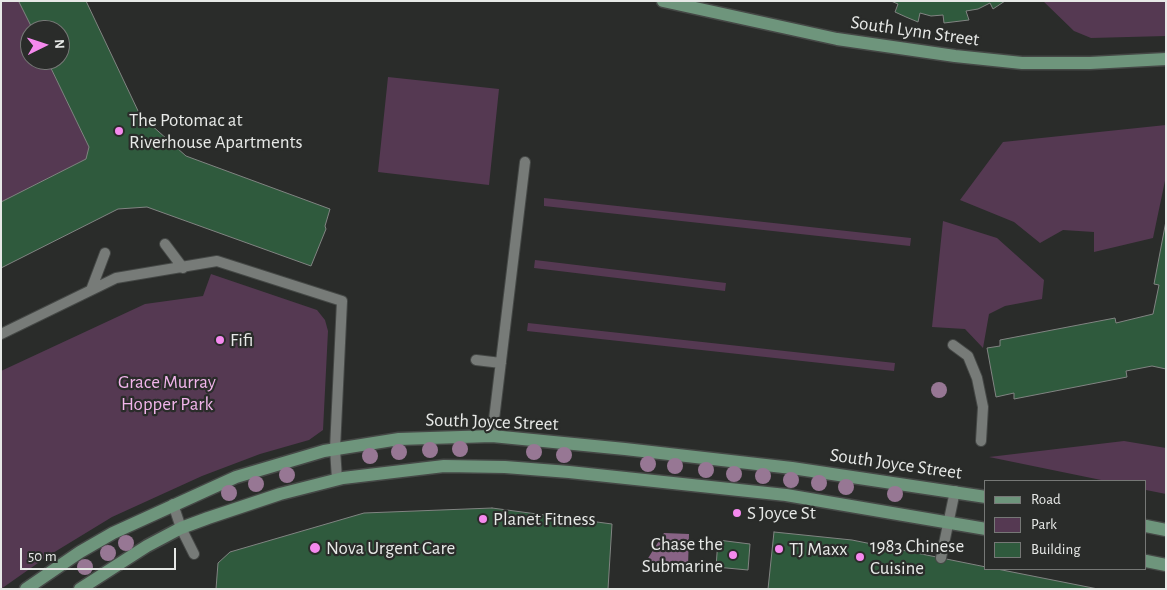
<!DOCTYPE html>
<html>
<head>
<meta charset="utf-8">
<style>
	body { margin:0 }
	#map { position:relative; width:1167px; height:590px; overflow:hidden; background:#2a2c2a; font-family:"Alegreya Sans",sans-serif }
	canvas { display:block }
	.frame { position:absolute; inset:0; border:2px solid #e7e9e7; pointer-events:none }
	.legend { position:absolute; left:984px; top:480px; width:162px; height:90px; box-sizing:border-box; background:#2a2c2a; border:1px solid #767876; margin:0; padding:6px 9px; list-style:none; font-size:15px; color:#e7e9e7 }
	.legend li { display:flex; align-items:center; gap:10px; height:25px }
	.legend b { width:25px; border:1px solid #767876 }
	.north { position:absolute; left:20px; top:20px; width:50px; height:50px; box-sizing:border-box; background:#2a2c2a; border:1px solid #767876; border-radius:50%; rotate:86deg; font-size:14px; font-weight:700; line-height:20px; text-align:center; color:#e7e9e7 }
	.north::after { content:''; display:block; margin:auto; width:18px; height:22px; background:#f589ee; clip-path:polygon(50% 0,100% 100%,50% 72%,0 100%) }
	.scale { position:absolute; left:20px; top:548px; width:156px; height:22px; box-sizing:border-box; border:2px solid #e7e9e7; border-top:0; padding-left:6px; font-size:15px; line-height:18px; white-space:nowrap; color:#e7e9e7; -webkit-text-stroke:4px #2a2c2a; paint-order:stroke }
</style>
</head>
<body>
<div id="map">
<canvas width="1167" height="590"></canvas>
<div class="frame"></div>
<ul class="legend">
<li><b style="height:6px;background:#6e957c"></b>Road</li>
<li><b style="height:14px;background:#553952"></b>Park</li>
<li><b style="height:14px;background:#2f5a3d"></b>Building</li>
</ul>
<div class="north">N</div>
<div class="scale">50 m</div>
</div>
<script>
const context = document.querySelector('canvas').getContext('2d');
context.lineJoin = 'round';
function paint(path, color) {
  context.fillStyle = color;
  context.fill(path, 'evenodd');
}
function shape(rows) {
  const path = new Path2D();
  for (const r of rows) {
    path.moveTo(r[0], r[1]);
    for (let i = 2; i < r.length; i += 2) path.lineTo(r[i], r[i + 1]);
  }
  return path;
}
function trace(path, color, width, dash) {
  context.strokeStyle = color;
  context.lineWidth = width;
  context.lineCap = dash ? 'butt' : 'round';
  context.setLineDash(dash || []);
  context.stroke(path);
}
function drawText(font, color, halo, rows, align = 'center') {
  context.font = font + ' "Alegreya Sans",sans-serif';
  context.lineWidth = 4.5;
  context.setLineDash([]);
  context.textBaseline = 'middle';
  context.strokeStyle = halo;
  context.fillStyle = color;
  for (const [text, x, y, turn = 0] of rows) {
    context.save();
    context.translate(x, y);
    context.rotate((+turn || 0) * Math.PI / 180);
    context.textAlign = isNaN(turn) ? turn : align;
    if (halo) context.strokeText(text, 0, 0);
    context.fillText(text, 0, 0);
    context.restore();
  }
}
const green = shape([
	[1,1,21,1,19,2,33,30,30,30,30,60,47,60,89,147,86,159,1,202],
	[1043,1,1166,1,1166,36,1091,38,1074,31],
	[388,77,499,89,489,185,378,172],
	[1166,125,1166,176,1153,238,1094,252,1094,232,1063,230,1040,243,1014,222,960,200,1003,142],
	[544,198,911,238,910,246,544,206],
	[943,221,997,238,1044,280,1042,299,1005,306,989,314,983,348,965,329,932,327],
	[535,260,726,283,725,291,534,268],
	[211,274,317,310,325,320,328,331,323,430,309,440,260,454,202,476,112,517,48,556,1,589,1,371,145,304,203,296],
	[528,323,895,363,894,371,527,331],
	[1124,441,1166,448,1166,494,1146,490,1146,481,1106,481,989,457]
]);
const water = shape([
	[664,533,689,534,688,567,645,563]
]);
const building = shape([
	[21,1,86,1,140,115,186,156,330,209,325,226,326,229,311,266,147,207,118,209,1,268,1,202,86,159,89,147,47,60,60,60,60,30,33,30,19,2,21,1],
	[891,1,1005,1,993,9,990,3,978,9,966,11,969,20,944,23,943,15,931,16,920,13,918,22,906,17,895,12,898,4,891,1],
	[1166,221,1166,369,1152,366,1126,371,1127,377,1014,399,1014,393,996,397,987,348,1000,346,1000,340,1115,318,1116,323,1153,314,1159,285,1154,284,1166,221],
	[492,508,612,524,608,589,216,589,218,563,230,552,364,513,492,508],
	[774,532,852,540,986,567,986,569,997,569,1098,589,768,589,774,532],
	[718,540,750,544,748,570,716,567,718,540]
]);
const lane = shape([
	[165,244,183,268],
	[91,290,105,253],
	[1,334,116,278,217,261,342,301,335,449,337,479],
	[953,345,968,356,977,378,983,407,981,441],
	[476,360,501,363],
	[492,436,525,162],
	[173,504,181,528,194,554],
	[941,558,955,491]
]);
const secondary = shape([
	[663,1,837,39,955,56,1022,63,1090,63,1166,59],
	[1146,526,1166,530],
	[1146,561,1166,565],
	[26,589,80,552,113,533,236,477,324,451,399,439,492,436,625,449,792,468,986,497],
	[80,589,147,546,181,528,208,518,280,494,343,478,444,466,505,467,569,472,786,495,986,529]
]);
const trees = [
	[939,390],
	[460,449],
	[430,450],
	[399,452],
	[534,452],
	[564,455],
	[370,456],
	[648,464],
	[675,466],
	[706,470],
	[734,474],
	[287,475],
	[763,476],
	[791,480],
	[819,483],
	[256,484],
	[846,487],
	[229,493],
	[895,494],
	[126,543],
	[108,553],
	[85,567]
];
const markers = [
	[119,131,5,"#f589ee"],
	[220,340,5,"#f589ee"],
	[737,513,5,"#f589ee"],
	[483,519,5,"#f589ee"],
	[315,548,6,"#f589ee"],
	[779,549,5,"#f589ee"],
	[733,555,5,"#f589ee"],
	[860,557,5,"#f589ee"]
];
const streetNames = [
	["South Lynn Street",915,31,8],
	["South Joyce Street",492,422,2],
	["South Joyce Street",896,464,8]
];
const poiNames = [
	["The Potomac at",129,120],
	["Riverhouse Apartments",129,142],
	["Fifi",230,340],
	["S Joyce St",747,513],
	["Planet Fitness",493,519],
	["Chase the",723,544,"right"],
	["Submarine",723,566,"right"],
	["1983 Chinese",870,546],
	["Cuisine",870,568],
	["Nova Urgent Care",326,548],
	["TJ Maxx",789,549]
];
const parkNames = [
	["Grace Murray",167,382],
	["Hopper Park",167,404]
];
paint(green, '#553952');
paint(water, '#886385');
paint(building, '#2f5a3d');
trace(building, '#818482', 1);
trace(lane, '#454846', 12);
trace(secondary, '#454846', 15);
trace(lane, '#777b78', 10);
trace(secondary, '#6e957c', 12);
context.fillStyle = '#977794';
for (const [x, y] of trees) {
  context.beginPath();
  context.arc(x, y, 8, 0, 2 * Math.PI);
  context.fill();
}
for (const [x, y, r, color] of markers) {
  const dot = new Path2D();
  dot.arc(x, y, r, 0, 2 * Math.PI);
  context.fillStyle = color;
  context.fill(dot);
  trace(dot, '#2a2c2a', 2);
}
drawText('19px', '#e7e9e7', '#2a2c2a', streetNames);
drawText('19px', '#e7e9e7', '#2a2c2a', poiNames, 'left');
drawText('19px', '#f1b5eb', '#2a2c2a', parkNames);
</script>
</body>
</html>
